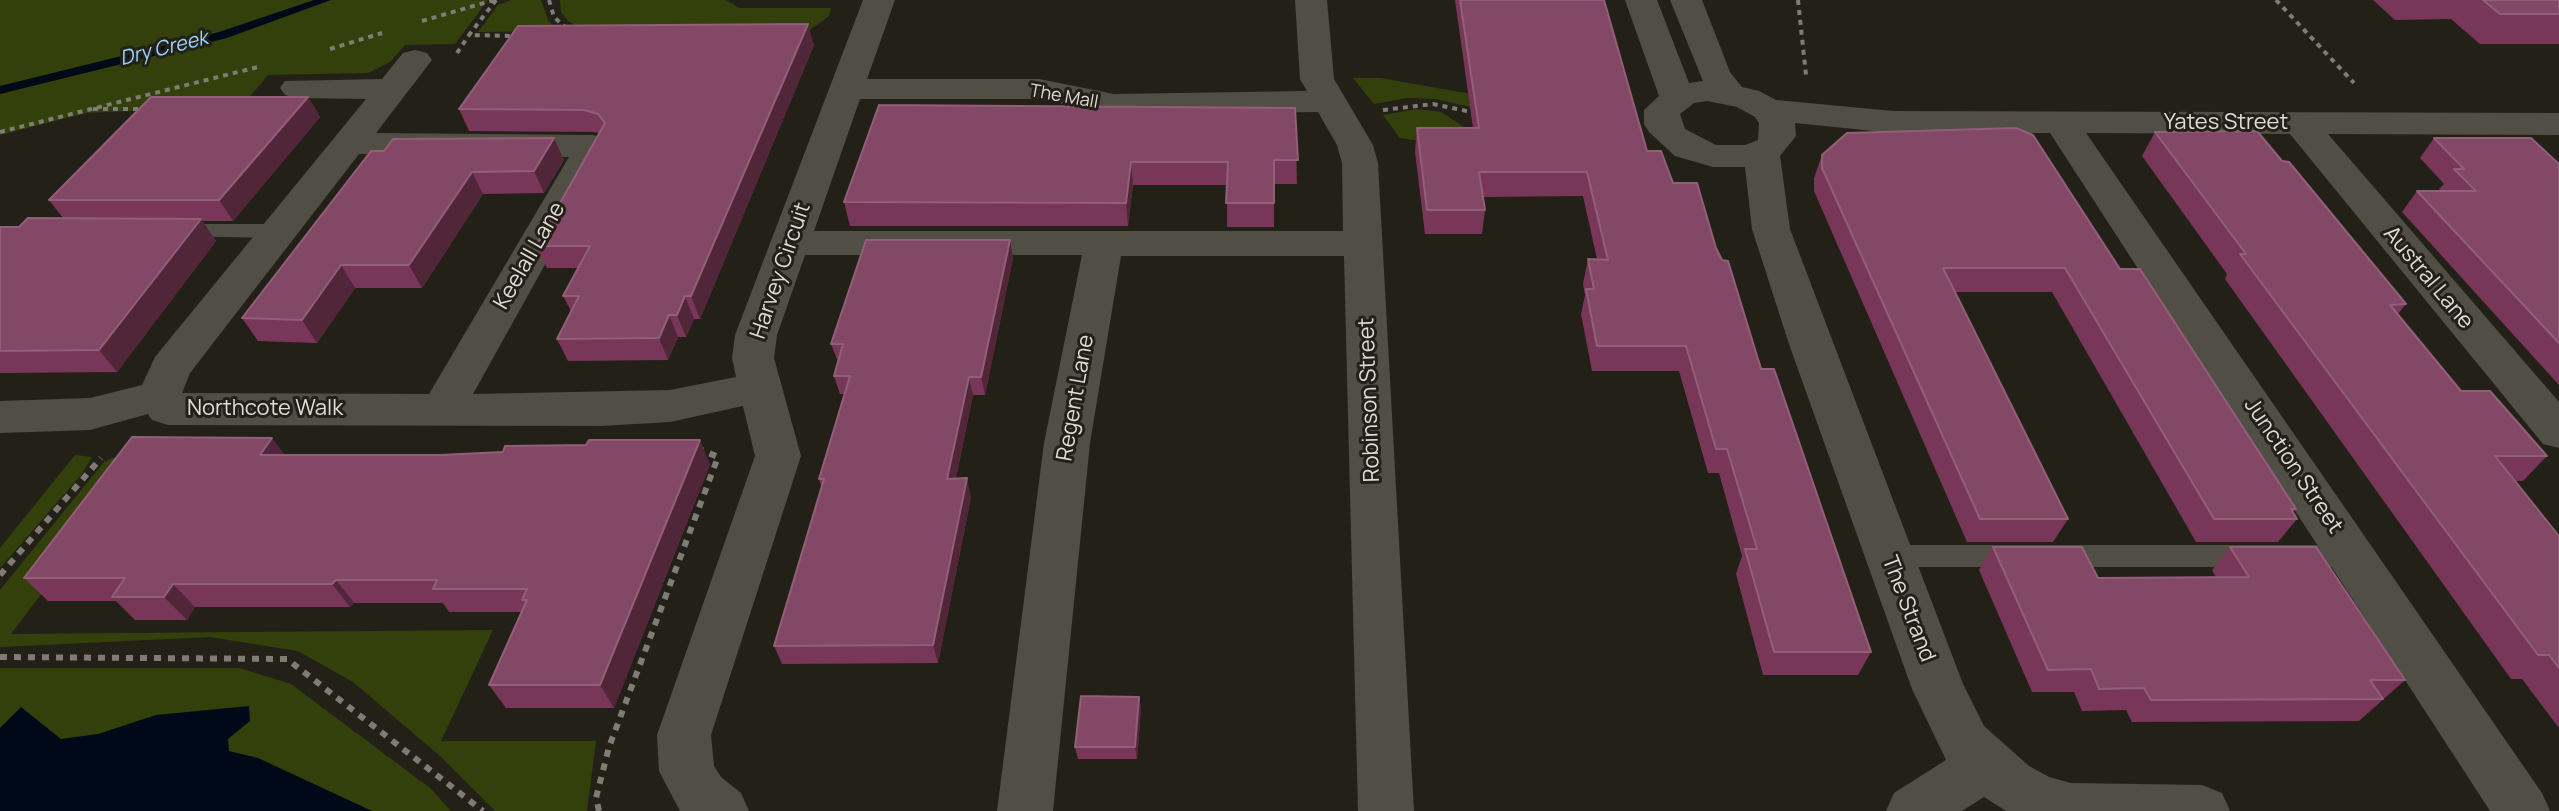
<!DOCTYPE html>
<html>
<head>
<meta charset="utf-8">
<style>
	body { margin:0 }
	canvas { display:block; background:#232018 }
</style>
</head>
<body>
<canvas width="2559" height="811"></canvas>
<script>
const context = document.querySelector('canvas').getContext('2d');
context.lineJoin = 'round';
function paint(path, color) {
  context.fillStyle = color;
  context.fill(path, 'evenodd');
}
function shape(rows) {
  const path = new Path2D();
  for (const r of rows) {
    path.moveTo(r[0], r[1]);
    for (let i = 2; i < r.length; i += 2) path.lineTo(r[i], r[i + 1]);
  }
  return path;
}
function trace(path, color, width, dash) {
  context.strokeStyle = color;
  context.lineWidth = width;
  context.lineCap = dash ? 'butt' : 'round';
  context.setLineDash(dash || []);
  context.stroke(path);
}
function drawText(font, color, halo, rows, align = 'center') {
  context.font = font + ' Manrope,sans-serif';
  context.lineWidth = 6;
  context.setLineDash([]);
  context.textBaseline = 'middle';
  context.strokeStyle = halo;
  context.fillStyle = color;
  for (const [text, x, y, turn = 0] of rows) {
    context.save();
    context.translate(x, y);
    context.rotate((+turn || 0) * Math.PI / 180);
    context.textAlign = isNaN(turn) ? turn : align;
    if (halo) context.strokeText(text, 0, 0);
    context.fillText(text, 0, 0);
    context.restore();
  }
}
const green = shape([
	[0,0,488,0,455,44,405,45,390,62,368,73,268,75,242,106,86,113,0,135],
	[511,0,541,0,548,20,558,31,478,32,498,5],
	[560,0,726,0,739,8,831,8,829,16,804,34,582,29,568,21,561,12],
	[1353,78,1381,78,1465,93,1619,95,1484,110,1435,99,1407,98,1374,104],
	[1417,109,1441,112,1481,138,1519,155,1400,138,1383,115],
	[75,455,92,457,81,475,0,568,0,548],
	[115,457,145,457,11,634,493,630,441,741,596,741,587,811,495,811,440,756,353,682,298,651,210,637,0,647,0,590,104,462],
	[0,668,239,668,291,684,430,788,451,811,0,811]
]);
const water = shape([
	[249,706,250,721,228,739,229,751,258,758,372,811,0,811,0,728,21,707,61,739,98,734,156,715]
]);
const stream = shape([
	[314,0,331,0,227,38,0,94,0,86,219,32,314,0]
]);
const pathFar1 = shape([
	[496,0,469,35,514,36],
	[549,0,554,17,567,29],
	[1798,0,1806,75],
	[2276,0,2354,83],
	[422,21,494,0],
	[330,49,382,33],
	[457,53,469,35],
	[93,109,143,109],
	[1383,110,1433,104,1476,113],
	[0,132,258,67]
]);
const path = shape([
	[0,575,101,458],
	[0,657,287,659,483,811],
	[599,811,596,798,609,747,718,457,697,448]
]);
const service = shape([
	[176,224,279,224,290,231,279,238,168,236,165,231,176,224],
	[1888,545,2353,545,2363,548,2367,556,2363,564,2353,567,1888,567,1878,564,1874,556,1878,548,1888,545]
]);
const minor = shape([
	[863,0,895,0,867,79,1039,79,1114,94,1307,91,1300,79,1295,0,1327,0,1334,79,1373,145,1378,163,1414,811,1358,811,1344,256,1121,256,1090,443,1053,811,997,811,1044,443,1082,255,805,255,777,335,774,358,801,456,711,735,714,766,721,777,741,793,749,811,680,811,659,771,657,735,755,456,743,406,670,422,601,426,168,425,152,420,148,414,90,430,0,433,0,401,90,398,142,385,155,357,366,99,297,98,285,95,280,88,285,81,382,79,403,53,415,50,427,53,432,60,376,133,593,135,606,138,611,146,473,394,670,390,736,377,732,358,735,335,863,0],
	[860,99,1039,99,1114,114,1318,112,1337,145,1342,163,1343,231,814,231,860,99],
	[359,154,569,157,429,394,182,393,190,373,359,154],
	[1625,0,1657,0,1689,83,1703,81,1670,0,1702,0,1730,72,1742,87,1759,91,1776,100,1893,111,2559,113,2559,135,2328,134,2559,402,2559,448,2543,444,2290,134,2086,133,2542,793,2550,811,2490,811,2050,133,1893,133,1795,123,1796,136,1780,156,1790,229,1963,684,1984,726,2029,766,2049,777,2071,783,2202,785,2222,793,2230,811,2006,811,1984,797,1962,811,1886,811,1894,793,1946,760,1912,689,1789,344,1752,229,1745,167,1713,167,1675,156,1649,132,1644,124,1644,110,1659,96,1625,0],
	[1707,101,1737,107,1755,117,1759,123,1758,140,1745,145,1716,145,1685,129,1680,114,1694,103,1707,101]
]);
const wall = shape([
	[1455,0,1604,0,1647,151,1673,183,1716,248,1871,652,1858,675,1763,675,1736,574,1742,556,1719,473,1708,473,1679,371,1592,371,1581,314,1585,295,1583,284,1588,259,1597,259,1583,196,1483,197,1485,210,1482,234,1425,234,1415,152,1417,128,1473,128],
	[2373,0,2559,0,2559,44,2480,44,2451,19,2395,20],
	[814,45,700,319,694,319,686,337,678,337,668,360,568,361,557,339,571,311,563,296,579,268,547,268,536,246,599,133,593,132,469,131,459,109],
	[308,97,320,117,233,221,202,221,216,241,117,372,0,373,0,227,19,227,63,218,49,200],
	[1295,108,1297,184,1274,184,1274,227,1227,227,1227,185,1133,185,1128,226,850,226,844,202],
	[2155,132,2406,304,2398,314,2461,391,2547,456,2523,481,2515,481,2559,536,2559,728,2522,679,2511,679,2225,279,2227,274,2142,156],
	[2434,138,2559,164,2559,385,2402,212,2417,191,2441,191,2439,189,2444,184,2420,158],
	[384,151,564,160,544,193,483,194,422,288,355,288,317,343,258,341,242,318],
	[1822,155,2120,269,2296,509,2293,512,2297,519,2278,542,2196,542,2052,292,1955,292,2068,519,2053,542,1967,542,1814,191,1814,178],
	[1013,258,985,395,973,395,956,478,971,497,938,663,782,664,774,646,822,488,819,479,844,394,840,394,834,376,838,362,831,344],
	[286,455,710,464,614,708,506,708,489,685,522,612,449,612,443,603,354,603,350,607,195,607,187,620,135,620,116,601,48,601,24,578],
	[1993,547,2098,578,2216,577,2212,570,2230,547,2405,680,2359,721,2132,722,2126,710,2082,711,2074,692,2032,692,1979,570],
	[1139,697,1141,709,1137,759,1078,759,1075,747]
]);
const shadedWall = shape([
	[808,24,814,45,700,319,691,296],
	[308,97,320,117,233,221,219,200],
	[554,138,564,160,544,193,534,171],
	[1131,162,1133,185,1128,226,1126,203],
	[472,172,483,194,422,288,409,265],
	[201,219,216,241,117,372,99,350],
	[1010,240,1013,258,985,395,981,377],
	[341,265,355,288,317,343,302,320],
	[685,296,694,319,686,337,677,315],
	[669,315,678,337,668,360,659,338],
	[969,377,973,395,952,497,947,479],
	[272,438,290,461,260,455],
	[700,440,710,464,614,708,600,685],
	[967,478,971,497,938,663,933,645],
	[336,580,354,603,350,607,332,584],
	[173,584,195,607,187,620,164,597],
	[1139,697,1141,709,1137,759,1135,747]
]);
const building = shape([
	[1460,0,1604,0,1647,151,1661,151,1673,183,1697,183,1716,248,1722,260,1728,261,1761,369,1774,369,1871,652,1774,652,1745,549,1757,549,1727,449,1716,449,1686,346,1597,346,1586,289,1594,289,1588,259,1608,260,1587,172,1479,172,1485,210,1427,210,1417,128,1479,128,1460,0],
	[2483,0,2559,0,2559,14,2500,14,2483,0],
	[808,24,691,296,685,296,677,315,669,315,659,338,557,339,579,296,563,296,590,246,536,246,605,123,598,114,584,110,459,109,518,26,808,24],
	[151,97,308,97,219,200,49,200,151,97],
	[879,105,1295,108,1298,160,1274,160,1274,203,1226,203,1228,162,1131,162,1126,203,844,202,879,105],
	[2016,128,2033,135,2120,269,2140,269,2296,509,2291,509,2297,519,2214,519,2065,268,1943,268,2068,519,1980,519,1822,168,1822,155,1847,133,2016,128],
	[2257,131,2282,161,2289,162,2406,304,2390,305,2461,391,2490,391,2547,456,2495,456,2559,536,2559,668,2549,655,2538,655,2240,254,2246,254,2155,132,2257,131],
	[554,138,534,171,472,172,409,265,341,265,302,320,242,318,371,151,384,151,393,139,554,138],
	[2434,138,2531,138,2559,164,2559,343,2417,191,2476,191,2454,169,2464,169,2434,138],
	[28,218,201,219,99,350,0,351,0,227,19,227,28,218],
	[866,240,1010,240,981,377,969,377,947,479,967,478,933,645,774,646,824,479,819,479,850,376,834,376,843,344,831,344,866,240],
	[132,437,272,438,260,455,440,455,503,452,505,446,586,445,589,440,700,440,600,685,489,685,527,600,522,600,527,589,433,589,437,580,336,580,332,584,173,584,164,597,112,597,125,578,24,578,132,437],
	[1993,547,2082,547,2098,578,2249,577,2230,547,2316,547,2405,680,2370,680,2383,699,2151,700,2144,688,2099,689,2091,669,2048,670,1993,547],
	[1081,696,1139,697,1135,747,1075,747,1081,696]
]);
const farStreetnames = [
	["The Mall",1064,97,10]
];
const farWaternames = [
	["Dry Creek",164,49,-14]
];
const streetNames = [
	["Yates Street",2226,123],
	["Keelall Lane",530,256,-60],
	["Harvey Circuit",781,271,-71],
	["Austral Lane",2428,278,50],
	["Regent Lane",1076,398,-80],
	["Robinson Street",1370,400,-92],
	["Northcote Walk",265,409],
	["Junction Street",2293,466,56],
	["The Strand",1908,609,69]
];
paint(green, '#33400c');
paint(water, '#000918');
paint(stream, '#000918');
trace(pathFar1, '#7e7c75', 4, [5, 5]);
trace(path, '#7e7c75', 6, [7, 7]);
paint(service, '#504e45');
paint(minor, '#504e45');
paint(wall, '#783659');
paint(shadedWall, '#512639');
paint(building, '#834866');
trace(building, '#915f78', 2);
drawText('18px', '#dedcd7', '#232018', farStreetnames);
drawText('italic 20px', '#9cd3ff', '#232018', farWaternames);
drawText('22px', '#dedcd7', '#232018', streetNames);
</script>
</body>
</html>
